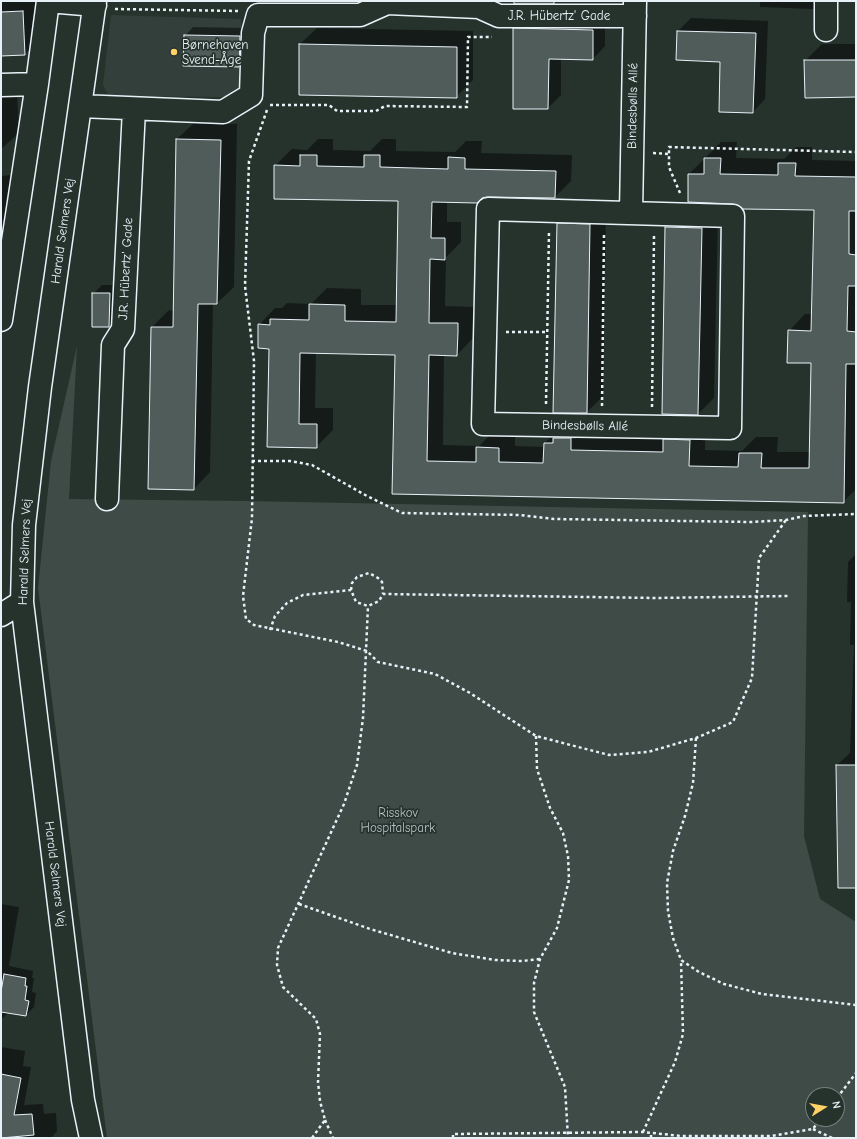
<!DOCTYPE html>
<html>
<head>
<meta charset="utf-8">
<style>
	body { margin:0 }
	#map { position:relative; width:857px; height:1139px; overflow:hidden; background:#26332d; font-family:"Comic Neue",sans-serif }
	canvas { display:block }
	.frame { position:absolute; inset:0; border:2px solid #e8f1f8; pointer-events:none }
	.north { position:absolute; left:805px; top:1087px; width:40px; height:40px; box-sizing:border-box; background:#26332d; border:1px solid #747f7e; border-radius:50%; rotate:79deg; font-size:11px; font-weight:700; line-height:16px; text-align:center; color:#e8f1f8 }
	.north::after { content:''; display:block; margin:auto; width:14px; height:18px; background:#ffd166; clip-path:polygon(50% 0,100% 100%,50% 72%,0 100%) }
</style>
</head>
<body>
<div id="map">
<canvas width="857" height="1139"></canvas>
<div class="frame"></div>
<div class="north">N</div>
</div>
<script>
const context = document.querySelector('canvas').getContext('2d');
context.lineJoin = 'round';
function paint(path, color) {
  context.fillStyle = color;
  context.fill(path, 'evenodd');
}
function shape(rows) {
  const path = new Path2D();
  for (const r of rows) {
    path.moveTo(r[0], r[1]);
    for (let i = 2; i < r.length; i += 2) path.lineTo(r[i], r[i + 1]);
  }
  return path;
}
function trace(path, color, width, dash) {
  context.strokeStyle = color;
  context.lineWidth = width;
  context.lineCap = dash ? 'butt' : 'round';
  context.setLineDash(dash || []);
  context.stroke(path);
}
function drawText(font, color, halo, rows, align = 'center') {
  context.font = font + ' "Comic Neue",sans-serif';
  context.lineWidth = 3.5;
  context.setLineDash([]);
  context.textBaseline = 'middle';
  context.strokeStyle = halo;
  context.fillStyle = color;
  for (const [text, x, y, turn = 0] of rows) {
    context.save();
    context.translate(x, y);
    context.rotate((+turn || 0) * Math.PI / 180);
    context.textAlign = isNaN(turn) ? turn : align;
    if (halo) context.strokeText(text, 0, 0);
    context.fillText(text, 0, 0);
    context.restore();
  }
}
const built = shape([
	[111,15,241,19,242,85,224,97,109,96,103,85]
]);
const green = shape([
	[77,346,69,499,245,501,808,512,804,836,820,899,856,922,856,1138,107,1138,38,588,51,461],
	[813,1095,837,1095,837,1119,813,1119]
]);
const shadow = shape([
	[9,1,40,1,41,38,25,54,1,55,1,2],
	[760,1,821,1,813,9,760,7],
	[527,16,605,18,605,46,593,59,561,58,561,95,548,108,514,29],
	[691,18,768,21,765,99,753,112,721,61,677,59,678,31],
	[193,27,248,28,247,58,239,66,185,36],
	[317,28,473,31,473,80,456,97,300,44],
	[822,44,856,44,856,96,805,61],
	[17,91,19,133,1,149,1,92],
	[194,123,237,124,234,287,217,303,213,303,210,472,194,489,149,488,152,327,169,310,174,311,177,139],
	[318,139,333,139,333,150,370,151,382,139,396,139,396,151,455,152,466,141,482,141,481,153,572,155,571,181,555,197,488,196,447,202,447,222,461,222,461,242,446,257,445,306,474,307,474,315,473,338,457,355,444,355,443,445,479,446,494,431,515,432,515,446,545,447,545,443,561,427,706,424,705,450,742,451,756,437,778,437,777,452,810,452,812,362,789,331,805,314,813,314,815,209,689,174,721,142,737,142,736,158,784,159,796,147,812,147,812,160,856,161,856,489,843,502,393,493,396,354,316,352,315,408,333,408,333,430,316,447,268,446,270,348,259,325,275,308,282,308,287,303,311,304,327,288,361,289,361,305,397,305,399,201,275,166,292,149,307,150],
	[559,437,576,437,576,439,559,439],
	[12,175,14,218,1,230,1,176],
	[574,207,606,208,603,396,587,412,558,224],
	[683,211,718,212,714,398,698,414,663,413,666,227],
	[102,285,118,285,118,317,109,326,93,326,93,294],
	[856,554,856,887,837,765,850,753,854,645,850,645,851,602,847,602,848,562],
	[1,904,19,907,9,966,33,971,32,978,34,978,32,992,36,993,34,1007,26,1015,9,1012,3,1018,1,1017],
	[1,1047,25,1051,23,1066,31,1067,24,1105,43,1104,44,1114,56,1113,57,1131,51,1138,1,1138]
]);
const building = shape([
	[514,1,554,1,554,4,514,4,514,1],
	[23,11,25,55,1,56,1,12,23,11],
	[513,28,593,30,593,60,549,59,548,109,513,109,513,28],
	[677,31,756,33,753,113,719,112,720,62,676,60,677,31],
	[184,35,240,36,239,67,183,66,184,35],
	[299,44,457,47,457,98,299,95,299,44],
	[804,60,856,60,856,97,805,98,804,60],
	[176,139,221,140,217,304,198,304,194,490,148,489,151,327,173,327,176,139],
	[300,155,317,155,317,166,364,167,364,155,380,155,380,167,448,169,448,157,465,158,465,169,556,171,555,198,488,197,482,198,477,203,432,202,431,238,445,238,445,260,430,259,429,323,458,323,458,332,457,356,429,355,427,461,476,462,476,447,499,448,499,462,543,463,544,443,553,443,553,438,571,438,571,450,663,452,663,439,690,440,689,466,738,467,739,453,762,453,761,468,809,468,811,363,787,363,788,330,811,331,814,210,743,209,733,204,688,202,688,174,704,174,704,158,721,158,720,174,778,175,778,163,796,163,795,176,856,177,856,211,849,211,849,254,856,255,856,286,848,286,847,331,856,332,856,364,846,364,844,503,392,494,395,355,300,353,299,424,317,424,317,448,267,447,269,349,258,348,258,324,270,325,270,319,309,320,309,304,345,305,345,321,396,322,398,201,274,199,274,165,300,166,300,155],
	[557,223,590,224,587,413,553,413,557,223],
	[665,227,702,228,698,415,662,414,665,227],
	[92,293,110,293,109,327,92,327,92,293],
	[836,765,856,765,856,888,838,888,836,765],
	[4,974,26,978,25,986,27,986,25,1000,29,1001,26,1016,1,1012,1,992,4,974],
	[1,1074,21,1078,14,1115,32,1114,34,1135,1,1138,1,1074]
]);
const path = shape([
	[115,9,238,11],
	[270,105,329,105,337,111,376,111,385,106,467,107,468,37,492,37],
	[267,110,249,161,245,286,254,361,252,518,243,596,246,619,254,625,338,642,367,651,378,662,435,674,470,693,536,736,609,755,648,752,696,738,733,722,752,678,759,558,786,520],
	[653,153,669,154],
	[680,193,669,167,669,147,856,152],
	[506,332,548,332],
	[546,404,549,231],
	[602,406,604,233],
	[652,407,654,236],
	[252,461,290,461,312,465,367,496,402,513,520,515,554,519,751,522,786,520,804,516,856,514],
	[351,590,352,583,357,577,369,573,378,578,382,582,383,594],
	[270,630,275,616,287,603,303,595,351,590,356,602,368,606,379,601,383,594,656,598,788,596],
	[536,736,537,769,550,808,563,833,568,856,569,880,557,928,540,959,534,983,534,1012,565,1087,568,1138],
	[696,738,693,783,685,816,673,851,667,883,668,911,673,938,681,960,699,972,724,984,762,994,856,1005],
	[299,904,370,929,452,953,495,960,522,961,540,959],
	[837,1098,856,1073],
	[325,1120,333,1138],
	[813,1129,832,1138],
	[643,1132,675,1062,683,1034,681,960],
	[312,1138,325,1120,320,1101,318,1082,320,1034,316,1019,283,987,277,965,278,948,344,804,357,765,363,718,368,606],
	[453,1138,453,1134,643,1132,681,1136,771,1136,813,1129,820,1119],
	[651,1138,651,1133]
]);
const minor = shape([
	[48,1,95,5],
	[826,30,826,1],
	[1,85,37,84],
	[80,106,223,112,251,95,253,33,258,15,360,15,387,3,479,7,499,16,635,16],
	[488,209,733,216,730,428,483,424,488,209],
	[631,212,635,2],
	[1,320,37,84,48,1],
	[107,499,113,345,123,329,134,109],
	[1,615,22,602],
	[91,1138,83,1100,22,602,24,525,40,387,95,1]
]);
const markers = [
	[174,52,4,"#ffd166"]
];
const streetNames = [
	["J.R. Hübertz' Gade",559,16],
	["Bindesbølls Allé",633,106,-89],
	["Harald Selmers Vej",63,231,-82],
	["J.R. Hübertz' Gade",126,269,-87],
	["Bindesbølls Allé",585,426,1],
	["Harald Selmers Vej",25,552,-88],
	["Harald Selmers Vej",55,874,83]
];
const poiNames = [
	["Børnehaven",182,45],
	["Svend-Åge",182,60]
];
const parkNames = [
	["Risskov",398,813],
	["Hospitalspark",398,828]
];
paint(built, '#333f3a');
paint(green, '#3e4b47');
paint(shadow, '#0007');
paint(building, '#505c59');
trace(building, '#e8f1f8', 1);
trace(minor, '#e8f1f8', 25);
trace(path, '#e8f1f8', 2.5, [3, 3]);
trace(minor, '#26332d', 22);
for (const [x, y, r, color] of markers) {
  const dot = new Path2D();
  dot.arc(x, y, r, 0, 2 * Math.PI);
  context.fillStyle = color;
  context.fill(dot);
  trace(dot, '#26332d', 1.5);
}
drawText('13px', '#e8f1f8', '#26332d', streetNames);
drawText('13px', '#e8f1f8', '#26332d', poiNames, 'left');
drawText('13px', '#b5bfc3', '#26332d', parkNames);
</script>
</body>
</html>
